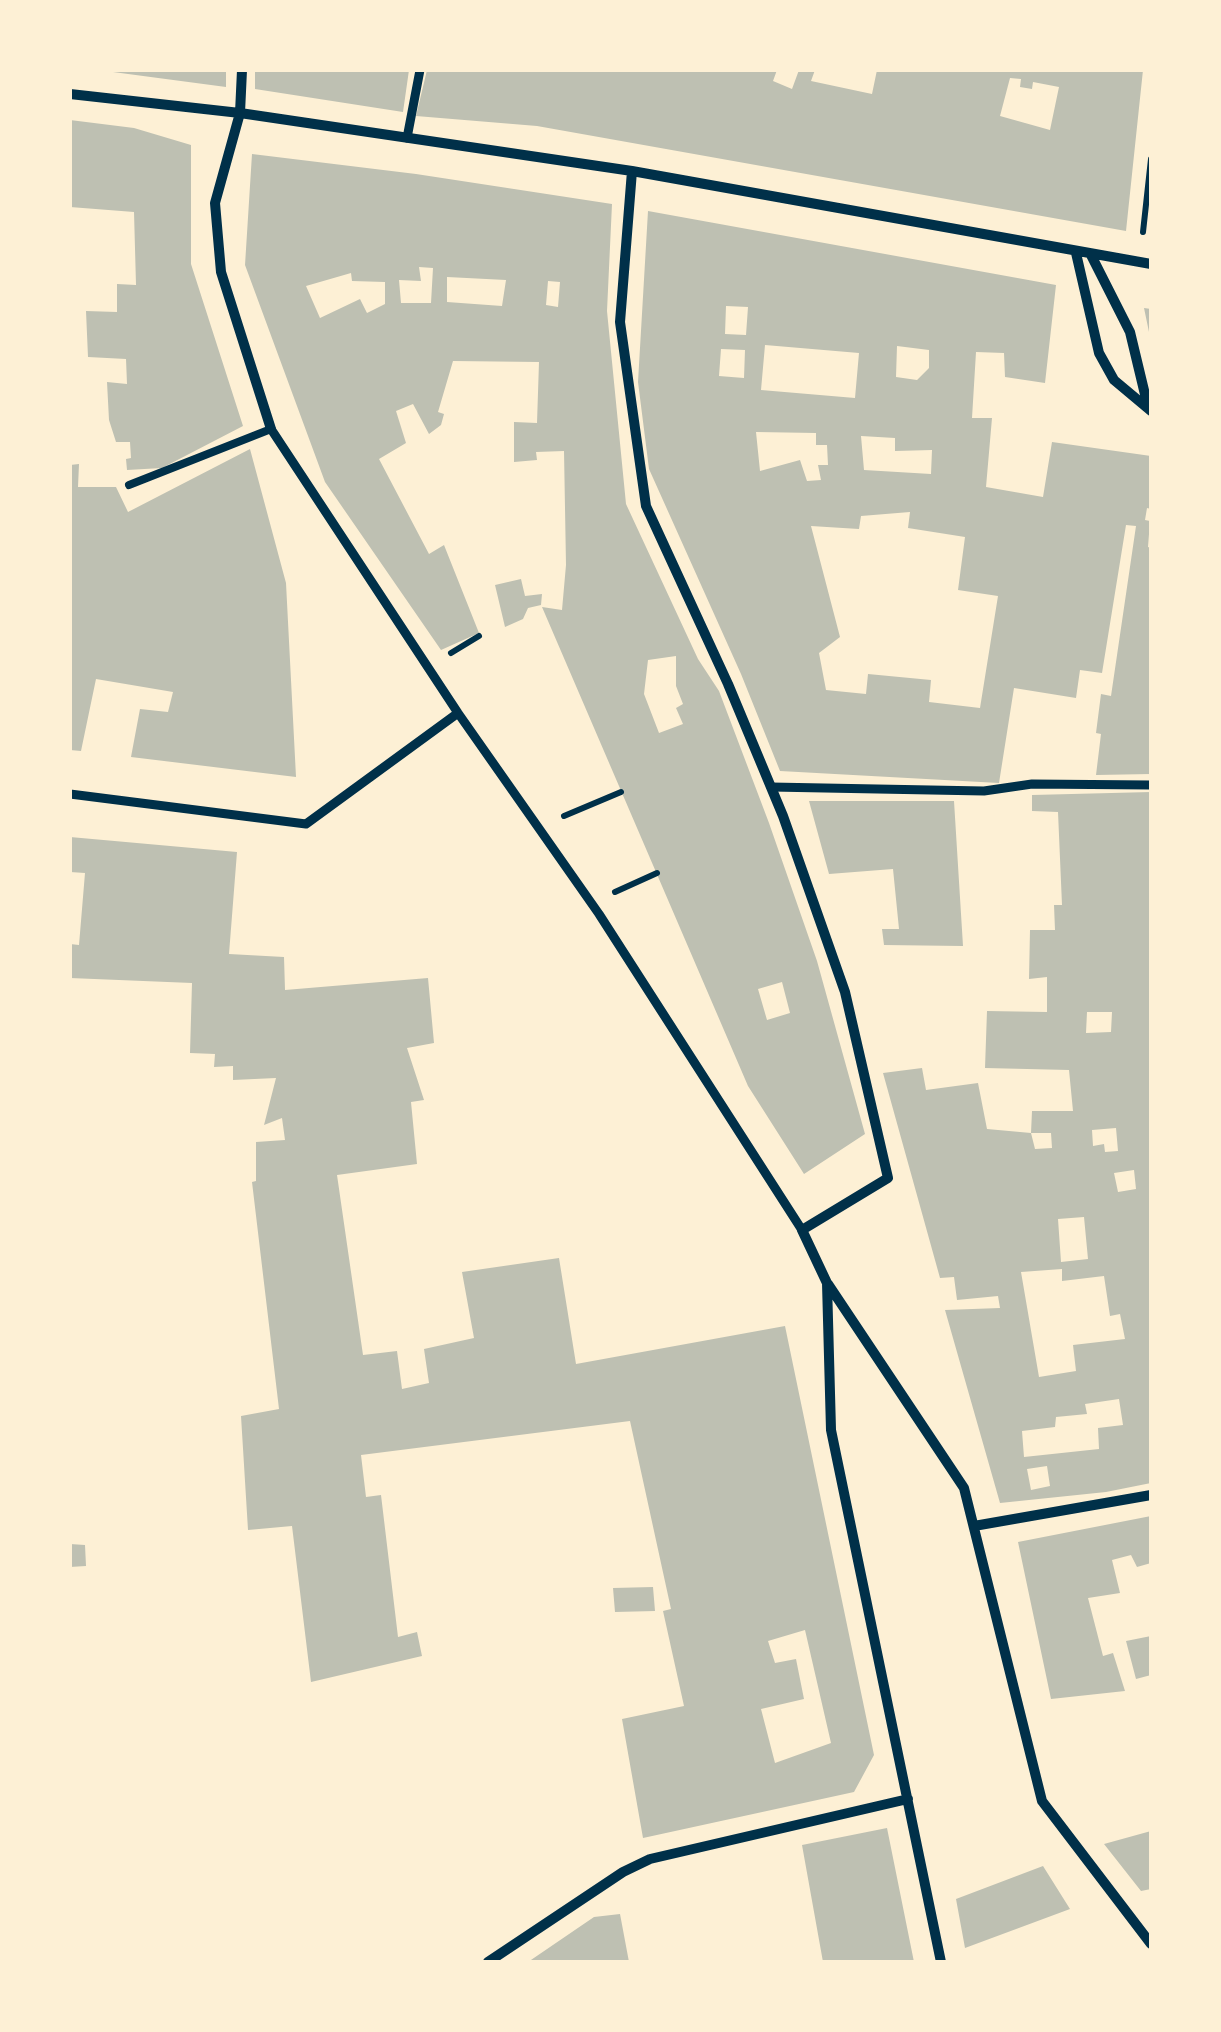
<!DOCTYPE html>
<html>
<head>
<meta charset="utf-8">
<style>
	body { margin:0 }
	#map { position:relative; width:1221px; height:2032px; overflow:hidden; background:#fdf0d5; font-family:Ubuntu,sans-serif }
	canvas { display:block }
	.frame { position:absolute; inset:0; border:72px solid #fdf0d5; pointer-events:none }
</style>
</head>
<body>
<div id="map">
<canvas width="1221" height="2032"></canvas>
<div class="frame"></div>
</div>
<script>
const context = document.querySelector('canvas').getContext('2d');
context.lineJoin = 'round';
function paint(path, color) {
  context.fillStyle = color;
  context.fill(path, 'evenodd');
}
function shape(rows) {
  const path = new Path2D();
  for (const r of rows) {
    path.moveTo(r[0], r[1]);
    for (let i = 2; i < r.length; i += 2) path.lineTo(r[i], r[i + 1]);
  }
  return path;
}
function trace(path, color, width, dash) {
  context.strokeStyle = color;
  context.lineWidth = width;
  context.lineCap = dash ? 'butt' : 'round';
  context.setLineDash(dash || []);
  context.stroke(path);
}
const building = shape([
	[113,70,226,70,226,87,113,72],
	[255,70,409,70,403,112,255,89],
	[427,70,777,70,773,81,792,89,799,70,815,70,811,81,872,94,877,70,1143,70,1126,231,537,126,416,116],
	[1010,78,1021,79,1020,87,1032,89,1033,82,1059,87,1050,130,1000,116],
	[70,120,134,128,191,145,191,264,243,426,162,468,127,470,126,459,131,458,130,442,116,442,109,420,107,382,127,384,126,359,88,357,86,311,117,312,117,284,136,285,134,212,70,207],
	[252,154,416,174,612,204,607,311,626,504,698,659,719,691,769,823,817,961,865,1134,804,1174,748,1086,542,607,562,610,566,565,564,451,536,452,537,460,514,462,514,422,537,423,539,362,453,361,438,412,444,414,441,425,429,434,413,404,396,411,406,443,379,459,429,554,444,545,479,633,441,650,325,482,245,265],
	[419,267,433,268,431,303,401,303,399,280,421,281],
	[351,273,352,281,385,282,385,304,367,313,360,299,320,318,306,286],
	[447,277,506,280,502,306,447,302],
	[548,281,560,282,558,307,546,305],
	[676,656,676,686,683,704,676,708,683,724,659,733,644,694,648,660],
	[782,982,790,1013,767,1020,758,989],
	[648,211,1056,285,1045,383,1005,377,1004,353,976,352,972,418,992,418,986,487,1043,497,1052,442,1151,456,1151,509,1147,508,1145,520,1150,521,1148,547,1151,548,1151,774,1096,775,1101,734,1096,733,1101,694,1111,696,1136,526,1126,525,1102,673,1080,670,1076,698,1014,688,999,783,780,771,741,674,649,469,638,382],
	[726,306,748,307,746,335,725,334],
	[765,345,859,353,855,398,761,390],
	[897,346,929,350,929,368,917,380,896,377],
	[721,349,745,350,744,378,719,376],
	[756,432,816,433,816,445,827,445,828,465,818,465,821,480,807,481,800,460,760,471],
	[861,436,895,438,895,451,932,450,931,474,864,470],
	[910,512,908,528,965,537,958,590,998,596,980,708,929,702,931,680,868,674,866,694,826,690,819,653,840,637,811,526,859,529,861,516],
	[1144,308,1151,309,1151,332,1149,332],
	[250,449,286,583,296,777,131,757,140,709,168,712,173,692,96,679,81,751,70,750,70,465,79,464,78,487,116,487,128,512],
	[521,579,525,596,542,594,541,605,528,608,523,619,505,627,495,585],
	[1151,792,1151,1483,1106,1492,1000,1503,945,1310,1000,1308,998,1296,957,1300,954,1277,940,1278,883,1073,922,1068,926,1090,978,1083,987,1129,1031,1133,1032,1111,1073,1111,1069,1070,985,1068,987,1011,1047,1012,1047,977,1029,979,1030,930,1055,930,1054,905,1062,905,1058,812,1032,811,1032,795],
	[1087,1012,1112,1012,1111,1032,1086,1033],
	[1116,1128,1118,1151,1105,1152,1104,1144,1093,1146,1092,1130],
	[1031,1133,1051,1133,1052,1148,1035,1149],
	[1134,1170,1136,1189,1118,1192,1114,1173],
	[1084,1217,1088,1259,1061,1262,1058,1219],
	[1062,1269,1062,1281,1104,1276,1110,1316,1120,1314,1125,1339,1073,1345,1076,1371,1039,1377,1021,1272],
	[1119,1399,1123,1425,1098,1428,1099,1449,1024,1457,1022,1431,1055,1427,1056,1417,1087,1414,1085,1404],
	[1047,1466,1050,1486,1031,1490,1027,1469],
	[809,801,954,801,963,946,884,945,882,929,899,929,893,869,829,874],
	[70,837,237,852,229,954,284,957,285,990,428,978,434,1043,407,1048,424,1100,411,1102,417,1164,337,1175,363,1355,397,1351,402,1389,429,1383,424,1349,474,1338,462,1272,559,1258,576,1364,785,1326,874,1755,854,1792,643,1838,622,1719,684,1706,663,1611,671,1609,630,1421,361,1455,366,1497,381,1495,398,1637,417,1632,422,1656,311,1682,292,1526,248,1530,241,1416,279,1409,252,1182,256,1181,256,1142,285,1140,282,1118,264,1125,276,1078,233,1080,233,1066,214,1067,215,1054,190,1053,192,983,70,978,70,944,79,945,85,873,70,872],
	[805,1630,831,1743,775,1763,761,1709,804,1699,796,1659,775,1663,768,1641],
	[1151,1516,1151,1563,1137,1567,1131,1555,1112,1560,1120,1593,1088,1598,1103,1656,1113,1653,1125,1691,1051,1699,1018,1542],
	[70,1544,85,1545,86,1566,70,1567],
	[653,1587,655,1611,615,1612,613,1588],
	[1151,1636,1151,1675,1136,1679,1126,1641],
	[887,1828,914,1962,823,1962,802,1845],
	[1151,1831,1151,1889,1141,1891,1104,1844],
	[1043,1866,1070,1909,965,1948,956,1899],
	[620,1914,629,1962,528,1962,594,1917]
]);
const path = shape([
	[1143,232,1151,159],
	[451,653,479,636],
	[564,816,621,792],
	[615,892,657,873]
]);
const service = shape([
	[129,485,271,429]
]);
const pedestrian = shape([
	[407,138,420,70],
	[271,429,458,713,599,914,802,1230],
	[771,787,984,791,1032,784,1151,785],
	[70,794,306,824,458,713]
]);
const minor = shape([
	[242,70,240,113,215,203,221,272,271,429],
	[70,94,240,113,632,171,1151,264],
	[632,171,620,322,646,506,728,684,783,816,845,992,888,1178,802,1230,827,1283,831,1430,941,1962],
	[1076,253,1099,353,1114,380,1151,411],
	[1091,255,1130,332,1148,407],
	[828,1284,964,1488,1042,1801,1151,1944],
	[974,1526,1151,1495],
	[488,1962,623,1872,650,1859,908,1799]
]);
paint(building, '#bec0b2');
trace(path, '#003049', 6);
trace(service, '#003049', 8);
trace(pedestrian, '#003049', 9);
trace(minor, '#003049', 10);
</script>
</body>
</html>
